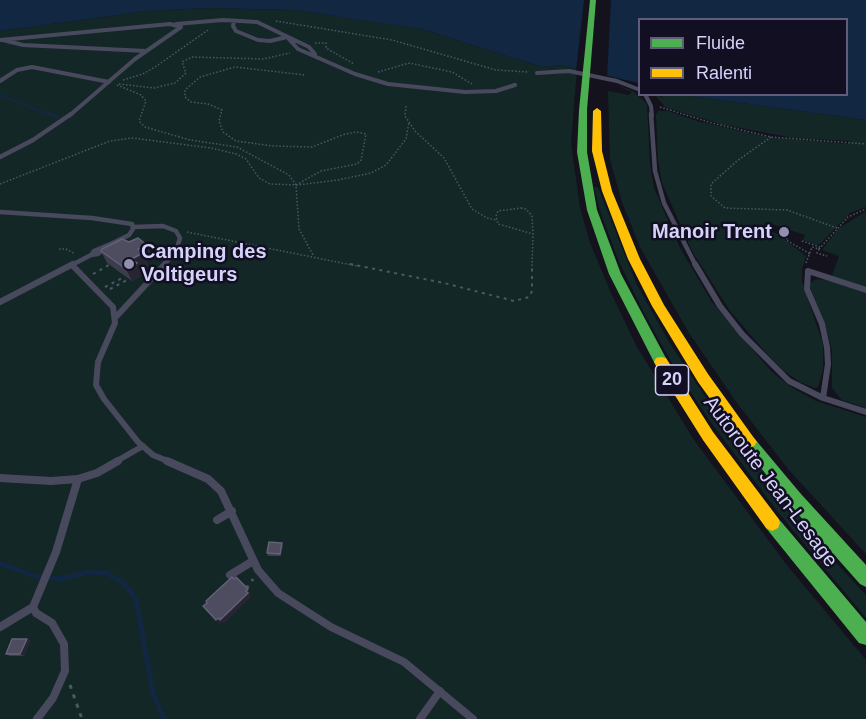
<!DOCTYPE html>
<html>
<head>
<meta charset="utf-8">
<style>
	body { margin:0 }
	#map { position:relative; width:866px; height:719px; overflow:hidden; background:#14131d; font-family:Helvetica,sans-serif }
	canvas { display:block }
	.legend { position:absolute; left:638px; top:18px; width:210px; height:78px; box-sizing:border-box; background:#110f21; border:2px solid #5f5d79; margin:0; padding:8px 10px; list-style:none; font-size:18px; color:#d5d2fc }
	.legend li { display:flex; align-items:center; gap:12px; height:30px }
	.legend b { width:30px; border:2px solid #5f5d79 }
</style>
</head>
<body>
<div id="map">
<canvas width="866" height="719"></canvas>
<ul class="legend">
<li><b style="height:8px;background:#4caf50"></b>Fluide</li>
<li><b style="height:8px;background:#ffc107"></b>Ralenti</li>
</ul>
</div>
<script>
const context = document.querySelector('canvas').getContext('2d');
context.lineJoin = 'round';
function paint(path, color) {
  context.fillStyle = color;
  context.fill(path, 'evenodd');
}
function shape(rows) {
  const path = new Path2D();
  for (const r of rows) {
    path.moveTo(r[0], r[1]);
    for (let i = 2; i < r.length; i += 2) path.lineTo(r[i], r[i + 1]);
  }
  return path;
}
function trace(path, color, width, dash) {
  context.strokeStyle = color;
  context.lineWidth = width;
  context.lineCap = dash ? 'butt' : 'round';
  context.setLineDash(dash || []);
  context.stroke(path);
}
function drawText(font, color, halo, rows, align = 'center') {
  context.font = font + ' Helvetica,sans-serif';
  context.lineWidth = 5;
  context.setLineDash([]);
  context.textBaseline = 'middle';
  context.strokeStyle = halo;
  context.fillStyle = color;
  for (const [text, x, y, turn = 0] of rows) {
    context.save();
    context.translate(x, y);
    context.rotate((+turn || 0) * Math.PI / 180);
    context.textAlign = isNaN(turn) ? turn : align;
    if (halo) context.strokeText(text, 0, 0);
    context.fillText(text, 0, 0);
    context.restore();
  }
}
const green = shape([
	[207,8,294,10,393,24,422,29,542,67,561,65,577,68,571,143,580,208,590,243,611,293,637,347,694,440,786,564,866,660,866,719,0,719,0,31,147,11],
	[614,84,633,91,647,104,650,164,654,188,679,246,711,301,772,372,791,387,816,401,866,417,866,554,788,469,737,403,689,333,640,247,622,202,610,160,608,91,629,95,632,92],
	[655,95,664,98,661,95,683,95,866,120,866,207,850,213,821,243,817,245,803,240,805,235,766,222,762,228,785,237,785,240,806,256,802,270,802,282,823,344,823,370,818,387,815,388,800,382,784,371,767,354,730,311,692,251,662,183,658,160,656,115,658,111,668,111,697,121,767,137,848,144,849,141,794,138,724,125,665,107],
	[594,187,598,187,636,283,669,342,712,407,839,566,866,595,866,618,778,512,710,421,674,367,644,313,619,262,599,208],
	[866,211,866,287,832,276,839,256,822,250,838,229],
	[816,279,827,280,866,293,866,408,842,400,832,388,832,351,827,331,809,284]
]);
const water = shape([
	[0,0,866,0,866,120,683,95,846,94,846,20,640,20,639,83,561,65,542,67,422,29,294,10,207,8,147,11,0,31]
]);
const pier = shape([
	[584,0,611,0,607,79,576,71]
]);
const streamFar2 = shape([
	[0,95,53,116]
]);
const streamFar1 = shape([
	[49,114,57,117]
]);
const stream = shape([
	[0,563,34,576,61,579,88,572,107,573,125,584,136,599,153,693,164,719]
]);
const pathFar2 = shape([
	[276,21,392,40,496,70,528,72],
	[315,43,326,43,326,48,354,64],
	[378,72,409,63,452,72,472,84],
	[123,80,143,74,155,67,208,30],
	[119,84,154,88,175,83,186,73,182,62,192,57,263,59,290,53],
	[117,85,141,95,146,101,139,121,145,127,190,140,237,147,289,175,296,185,299,229,313,255],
	[406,106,405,116,415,131,444,158,472,209,487,218,496,220],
	[660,107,712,123,771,137,866,144],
	[771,137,737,161,711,184,711,196,725,208,787,210,837,228],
	[0,184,110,141,132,138,211,148,236,154,246,159,259,178,270,184,298,185,338,180,371,173,386,165,406,139,409,122],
	[296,185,321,171,357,164,361,160,366,134,357,132,345,134,312,147,273,146,236,141,223,132,219,121,222,110,208,104,191,102,185,97,185,90,200,77,235,67,305,75],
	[521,208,526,209,532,216,533,234,498,224,496,216,498,211,521,208],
	[187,232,357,266],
	[787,238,786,240,810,254],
	[802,241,820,247],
	[59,249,66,249,75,254],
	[819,249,848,217,866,209],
	[819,249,817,253,827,256],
	[806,263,812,247,819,249],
	[532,266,533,234]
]);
const pathFar1 = shape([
	[350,264,444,283,514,301,529,297,532,291,532,264],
	[93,274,109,265],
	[105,287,124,277],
	[110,289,129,279]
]);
const path = shape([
	[246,589,253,579],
	[70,685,82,719]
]);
const laneFar3 = shape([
	[234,21,233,26,236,31,258,40,270,41,287,37],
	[176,24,223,20,257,22,309,47,315,54],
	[287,37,298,49,355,74,388,84,465,92,496,91,515,85],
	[0,40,170,24,181,27,135,59,69,116],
	[3,40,23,45,146,51],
	[537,73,569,71,617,81,640,90],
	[0,81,17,70,32,67,109,82],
	[645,94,651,106,652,116]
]);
const laneFar2 = shape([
	[651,114,655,171,664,203,696,266],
	[0,157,33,140,71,114],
	[0,212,92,218,132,224,133,229,129,235,115,242],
	[133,227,163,226,176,231,180,238,177,248,164,266],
	[115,242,98,254,91,255,94,251,115,242],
	[70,266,91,255]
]);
const laneFar1 = shape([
	[695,264,720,306,742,334,789,381,823,398,866,412],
	[72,265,113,307,115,323,98,362,96,385,104,399,138,442,153,455,170,462],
	[0,302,73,264],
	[115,318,165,264],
	[823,398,828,364,827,347,822,324,807,289,808,271,866,290],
	[115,462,143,446]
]);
const lane = shape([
	[167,461,208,479,221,491,258,570,278,593,331,627,404,662,473,719],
	[0,478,51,481,78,479,97,473,118,461],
	[217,520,232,511],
	[230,575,253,561],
	[33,607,36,613,52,623,64,644,65,671,53,698,37,719],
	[0,627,33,607,56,552,78,479],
	[420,719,440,691]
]);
const fast = shape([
	[590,0,596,0,587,110,587,152,597,210,621,274,668,362,666,366,661,367,656,366,609,274,587,210,577,152,579,110,590,0],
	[749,436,754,438,801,494,866,565,866,587,860,584,789,504,744,446,741,442,744,438,749,436],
	[772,515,778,518,866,622,866,645,859,643,766,528,764,523,766,518,772,515]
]);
const slow = shape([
	[597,108,601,111,602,151,612,191,640,259,664,305,708,374,754,438,757,442,754,446,749,448,744,446,698,382,652,306,628,259,602,191,592,151,593,111,597,108],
	[661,357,666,358,713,432,778,518,780,523,778,528,772,531,766,528,703,440,654,362,656,358,661,357]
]);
const wall = shape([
	[129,242,147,245,152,257,146,261,148,265,146,267,140,270,143,275,132,281,107,263,101,251],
	[283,545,281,556,268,556,267,553],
	[27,639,30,641,24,656,10,656,6,654]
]);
const shadedWall = shape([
	[147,245,152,257,146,261,148,265,146,267,140,270,143,275,132,281,126,269,138,249],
	[282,543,283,545,281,556,280,554],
	[248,589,251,594,250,595,251,597,224,624,220,620],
	[219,618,222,622,220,624,216,620],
	[27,639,30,641,24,656,20,654]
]);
const building = shape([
	[138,238,147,245,138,249,142,252,141,254,132,259,137,263,126,269,101,251,102,249,122,239,129,242,138,238],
	[269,542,282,543,280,554,267,553,269,542],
	[232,577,234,579,236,577,248,589,246,591,248,593,220,620,219,618,216,620,203,606,207,603,206,601,232,577],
	[12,639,27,639,20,654,6,654,12,639]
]);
const markers = [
	[784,232,6,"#918fae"],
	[129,264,6,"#918fae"]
];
const shields = [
	[672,380,33]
];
const shieldNames = [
	["20",672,380]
];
const poiNames = [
	["Manoir Trent",772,232],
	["Camping des",141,252,"left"],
	["Voltigeurs",141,275,"left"]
];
const streetNames = [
	["Autoroute Jean-Lesage",770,482,53]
];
paint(green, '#132727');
paint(water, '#122742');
paint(pier, '#14131d');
trace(streamFar2, '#122742', 2);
trace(streamFar1, '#122742', 3);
trace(stream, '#122742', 5);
trace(pathFar2, '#4b5964', 1.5, [1.5, 2]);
trace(pathFar1, '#4b5964', 2, [3, 4.5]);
trace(path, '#4b5964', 3, [4, 6]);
trace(laneFar3, '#49495d', 4);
trace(laneFar2, '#49495d', 4.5);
trace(laneFar1, '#49495d', 6);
trace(lane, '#49495d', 8);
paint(fast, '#4caf50');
paint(slow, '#ffc107');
paint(wall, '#3d3c4c');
paint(shadedWall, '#262531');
paint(building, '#4e4c5f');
trace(building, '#636178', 1.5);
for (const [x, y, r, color] of markers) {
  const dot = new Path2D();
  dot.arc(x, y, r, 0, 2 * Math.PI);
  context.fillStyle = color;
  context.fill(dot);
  trace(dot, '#110f21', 2);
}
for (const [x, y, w] of shields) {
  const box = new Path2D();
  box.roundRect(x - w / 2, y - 15, w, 30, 4.5);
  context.fillStyle = '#110f21';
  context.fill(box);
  trace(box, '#d5d2fc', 1.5);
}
drawText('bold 18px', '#d5d2fc', null, shieldNames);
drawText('bold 20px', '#d5d2fc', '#110f21', poiNames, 'right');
drawText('20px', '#d5d2fc', '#110f21', streetNames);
</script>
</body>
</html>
